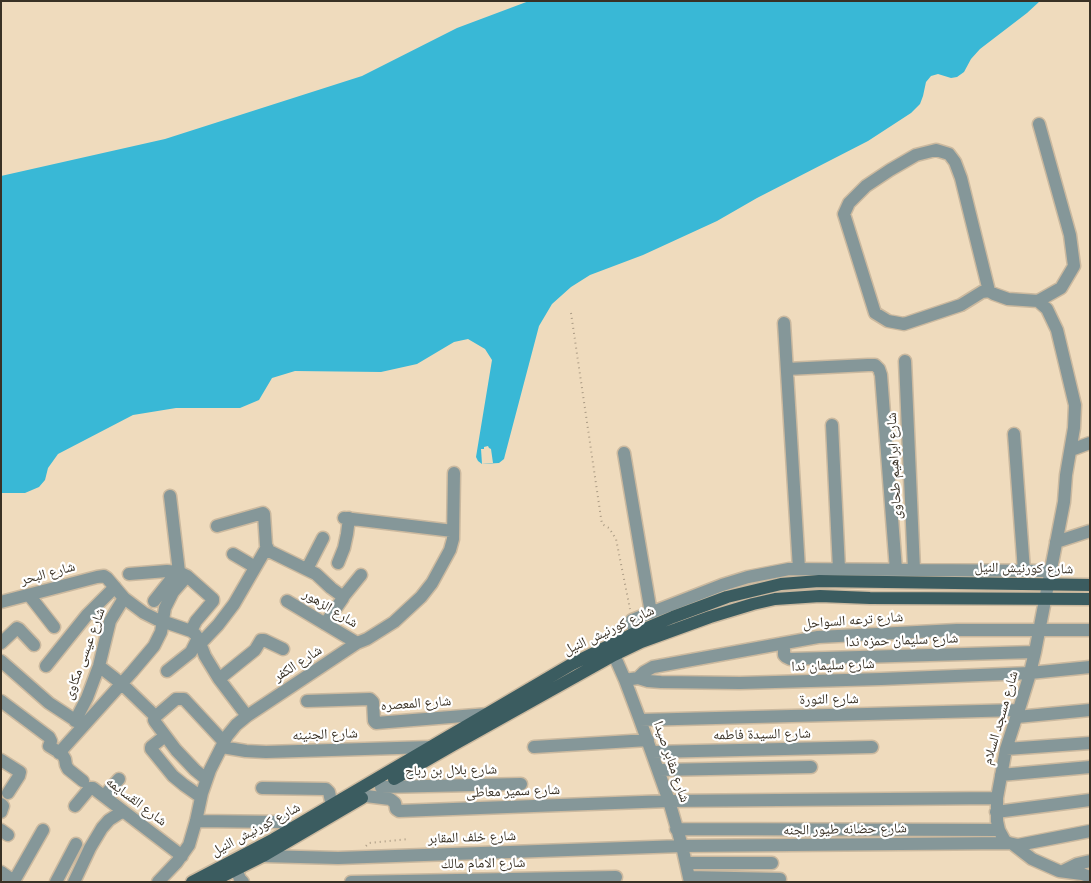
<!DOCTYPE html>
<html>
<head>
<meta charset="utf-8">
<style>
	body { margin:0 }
	#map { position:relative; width:1091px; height:883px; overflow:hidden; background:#efdbbd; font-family:Poppins,sans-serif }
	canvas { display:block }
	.frame { position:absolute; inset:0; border:2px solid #393125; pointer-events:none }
</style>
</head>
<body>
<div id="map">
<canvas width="1091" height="883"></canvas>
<div class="frame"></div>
</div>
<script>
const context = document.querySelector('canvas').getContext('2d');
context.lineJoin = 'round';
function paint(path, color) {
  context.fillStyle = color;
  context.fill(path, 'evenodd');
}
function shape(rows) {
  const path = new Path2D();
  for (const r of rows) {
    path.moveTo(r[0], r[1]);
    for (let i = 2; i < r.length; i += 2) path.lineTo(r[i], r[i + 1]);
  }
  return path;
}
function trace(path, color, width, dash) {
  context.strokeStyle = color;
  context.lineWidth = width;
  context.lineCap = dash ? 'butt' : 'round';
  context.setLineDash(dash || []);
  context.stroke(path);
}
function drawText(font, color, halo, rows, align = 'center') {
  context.font = font + ' Poppins,"Noto Naskh Arabic",sans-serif';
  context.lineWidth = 4.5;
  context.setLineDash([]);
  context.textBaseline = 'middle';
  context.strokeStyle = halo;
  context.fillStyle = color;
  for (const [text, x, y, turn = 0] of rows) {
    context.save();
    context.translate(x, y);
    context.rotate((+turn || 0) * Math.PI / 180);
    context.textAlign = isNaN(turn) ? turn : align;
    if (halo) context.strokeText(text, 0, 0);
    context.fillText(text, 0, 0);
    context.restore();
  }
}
const water = shape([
	[529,1,1040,1,1027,13,980,49,971,59,964,72,957,77,951,78,938,74,931,76,926,82,923,96,920,104,911,113,868,141,757,198,717,221,643,255,590,275,571,287,552,304,539,326,505,455,504,459,499,463,482,464,478,461,476,457,492,360,485,349,468,339,454,342,417,364,381,372,295,371,272,378,259,400,240,408,176,408,133,415,58,454,48,468,45,480,39,487,25,493,1,493,1,176,165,139,362,76,457,28]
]);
const pier = shape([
	[488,446,489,448,491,449,493,463,482,464,481,449,484,449,484,447]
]);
const path = shape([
	[571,313,601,518,602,524,609,528,616,539,630,609],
	[366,846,369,843,409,839]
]);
const minor = shape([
	[989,291,961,178,955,162,949,154,936,150,916,155,890,170,866,186,849,203,844,214,875,313,888,321,904,324,961,305,982,292,989,291,994,294,1008,299,1038,301,1047,309,1057,330,1075,405,1074,428,1066,475,1064,502,1035,652,1029,677,1020,706,1006,749,997,798,997,821,999,830,1005,841,1009,843],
	[1038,301,1061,288,1074,266,1070,235,1039,124],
	[784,323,799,569],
	[905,361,914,570],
	[787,369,868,365,875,365,879,369,881,375,896,570],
	[832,425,839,569],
	[1014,434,1024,571],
	[1071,450,1090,443],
	[624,453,651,613],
	[170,496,179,572],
	[344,518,453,531],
	[217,526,263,513,264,514,266,545,269,551,316,574,331,588,342,596,343,598,325,624],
	[1056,542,1090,531],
	[233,554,255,567],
	[338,563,344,548,347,534,349,518],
	[307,569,323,538],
	[129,574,167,571,179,572,187,576,213,599,213,601,196,621,191,631],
	[29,595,54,627],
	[343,597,361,575],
	[154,601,177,572],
	[287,601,357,643],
	[1,602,97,577,104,576,107,578,124,598,144,613,156,619,191,631,195,634,198,638,205,656,219,679,247,716],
	[635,633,632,620,722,585,748,577,789,569,1050,571],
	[1,643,17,628,19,629,34,645],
	[784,643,784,655,786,657,790,659,1035,652],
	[200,644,218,625,234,604,267,547],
	[614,655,625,680,640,720,669,801,682,846,690,882],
	[1,661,49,703,81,724],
	[46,666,87,615,115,587],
	[99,666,122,684,153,714,155,717,154,720,155,722,176,750,195,770,206,779],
	[167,671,191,652,198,638],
	[638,678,648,681,661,682,740,683,881,679,1030,673,1090,667],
	[219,679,255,650,261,640,264,640,283,649],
	[625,680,638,678,644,672,653,667,818,637,957,630,1090,630],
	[1,701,49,737,51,741,49,746,62,754,65,759,66,765,68,769,83,781],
	[307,701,370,699,373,702,374,721,376,723,488,714],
	[155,717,176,699,184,699,224,742],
	[1017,717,1090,710],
	[640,720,1019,710],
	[75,721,87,698,99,666,110,621,124,598],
	[165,736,151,747,151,749,173,776,184,785,201,797],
	[222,747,246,751,266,752,430,747],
	[534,747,648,740],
	[1006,749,1090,743],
	[652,752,872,747],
	[59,753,132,672,154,646,161,632,165,608,173,592,187,576],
	[1,760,20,772,19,776,8,793],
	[659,770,811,767],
	[1001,775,1090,767],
	[381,787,521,784],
	[262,788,326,789,329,792,332,806],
	[104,796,119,779],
	[366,796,390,799,395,803,396,809,399,811,669,801,997,798],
	[1,804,3,806,1,812],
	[75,806,90,788,93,788,182,856],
	[996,812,1090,800],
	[196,821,282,822,284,824,288,831],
	[676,829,999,830],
	[1,830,8,835],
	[1014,845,1032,859,1059,871,1082,874,1090,877],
	[263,856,338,858,682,846,1009,843,1018,845,1090,831],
	[686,863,772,863],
	[236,869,240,879,243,882],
	[1063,871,1077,864,1090,861],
	[1,872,15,882],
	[689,877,780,879],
	[14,881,43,830],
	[56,882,76,844],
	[74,882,90,848,102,828,109,820,123,811],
	[158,882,177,862,189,845,196,821,202,793,210,770,227,736,236,725,247,716,357,643,367,639,394,622,421,597,432,583,450,550,453,539,454,473],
	[351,882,616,877]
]);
const major = shape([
	[394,779,453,745,614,655,641,642,710,617,753,604,775,599,820,596,870,598,1090,599],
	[192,882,274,839,572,664,635,633,673,617,727,597,781,584,819,581,1090,585],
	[211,882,263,856,362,798]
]);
const streetNames = [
	["شارع ابراهيم طحاوى",895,466,-93],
	["شارع كورنيش النيل",1024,569,1],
	["شارع البحر",48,574,-15],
	["شارع الزهور",330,609,31],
	["شارع ترعه السواحل",853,621,-4],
	["شارع كورنيش النيل",609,631,-25],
	["شارع سليمان حمزه ندا",902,641,-2],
	["شارع عيسى مكاوى",85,654,-70],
	["شارع الكفر",298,664,-33],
	["شارع سليمان ندا",833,666,-2],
	["شارع الثورة",829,700,-1],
	["شارع المعصره",416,704,-4],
	["شارع مسجد السلام",1001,718,-74],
	["شارع الجنينه",325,735,-2],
	["شارع السيدة فاطمه",762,735,-1],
	["شارع مقابر صيدا",671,762,71],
	["شارع بلال بن رباح",451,771,-1],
	["شارع سمير معاطى",513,792,-2],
	["شارع القسايمه",136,802,37],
	["شارع كورنيش النيل",256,830,-28],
	["شارع حضانه طيور الجنه",845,830,-1],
	["شارع خلف المقابر",472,838,-2],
	["شارع الامام مالك",483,864,-1]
];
paint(water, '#39b8d6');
paint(pier, '#efdbbd');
trace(minor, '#cbb99f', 15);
trace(major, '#cbb99f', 15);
trace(path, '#ab9b84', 2, [1, 4]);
trace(minor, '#859799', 12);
trace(major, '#3b5c60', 12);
drawText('14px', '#393125', '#fff', streetNames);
</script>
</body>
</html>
